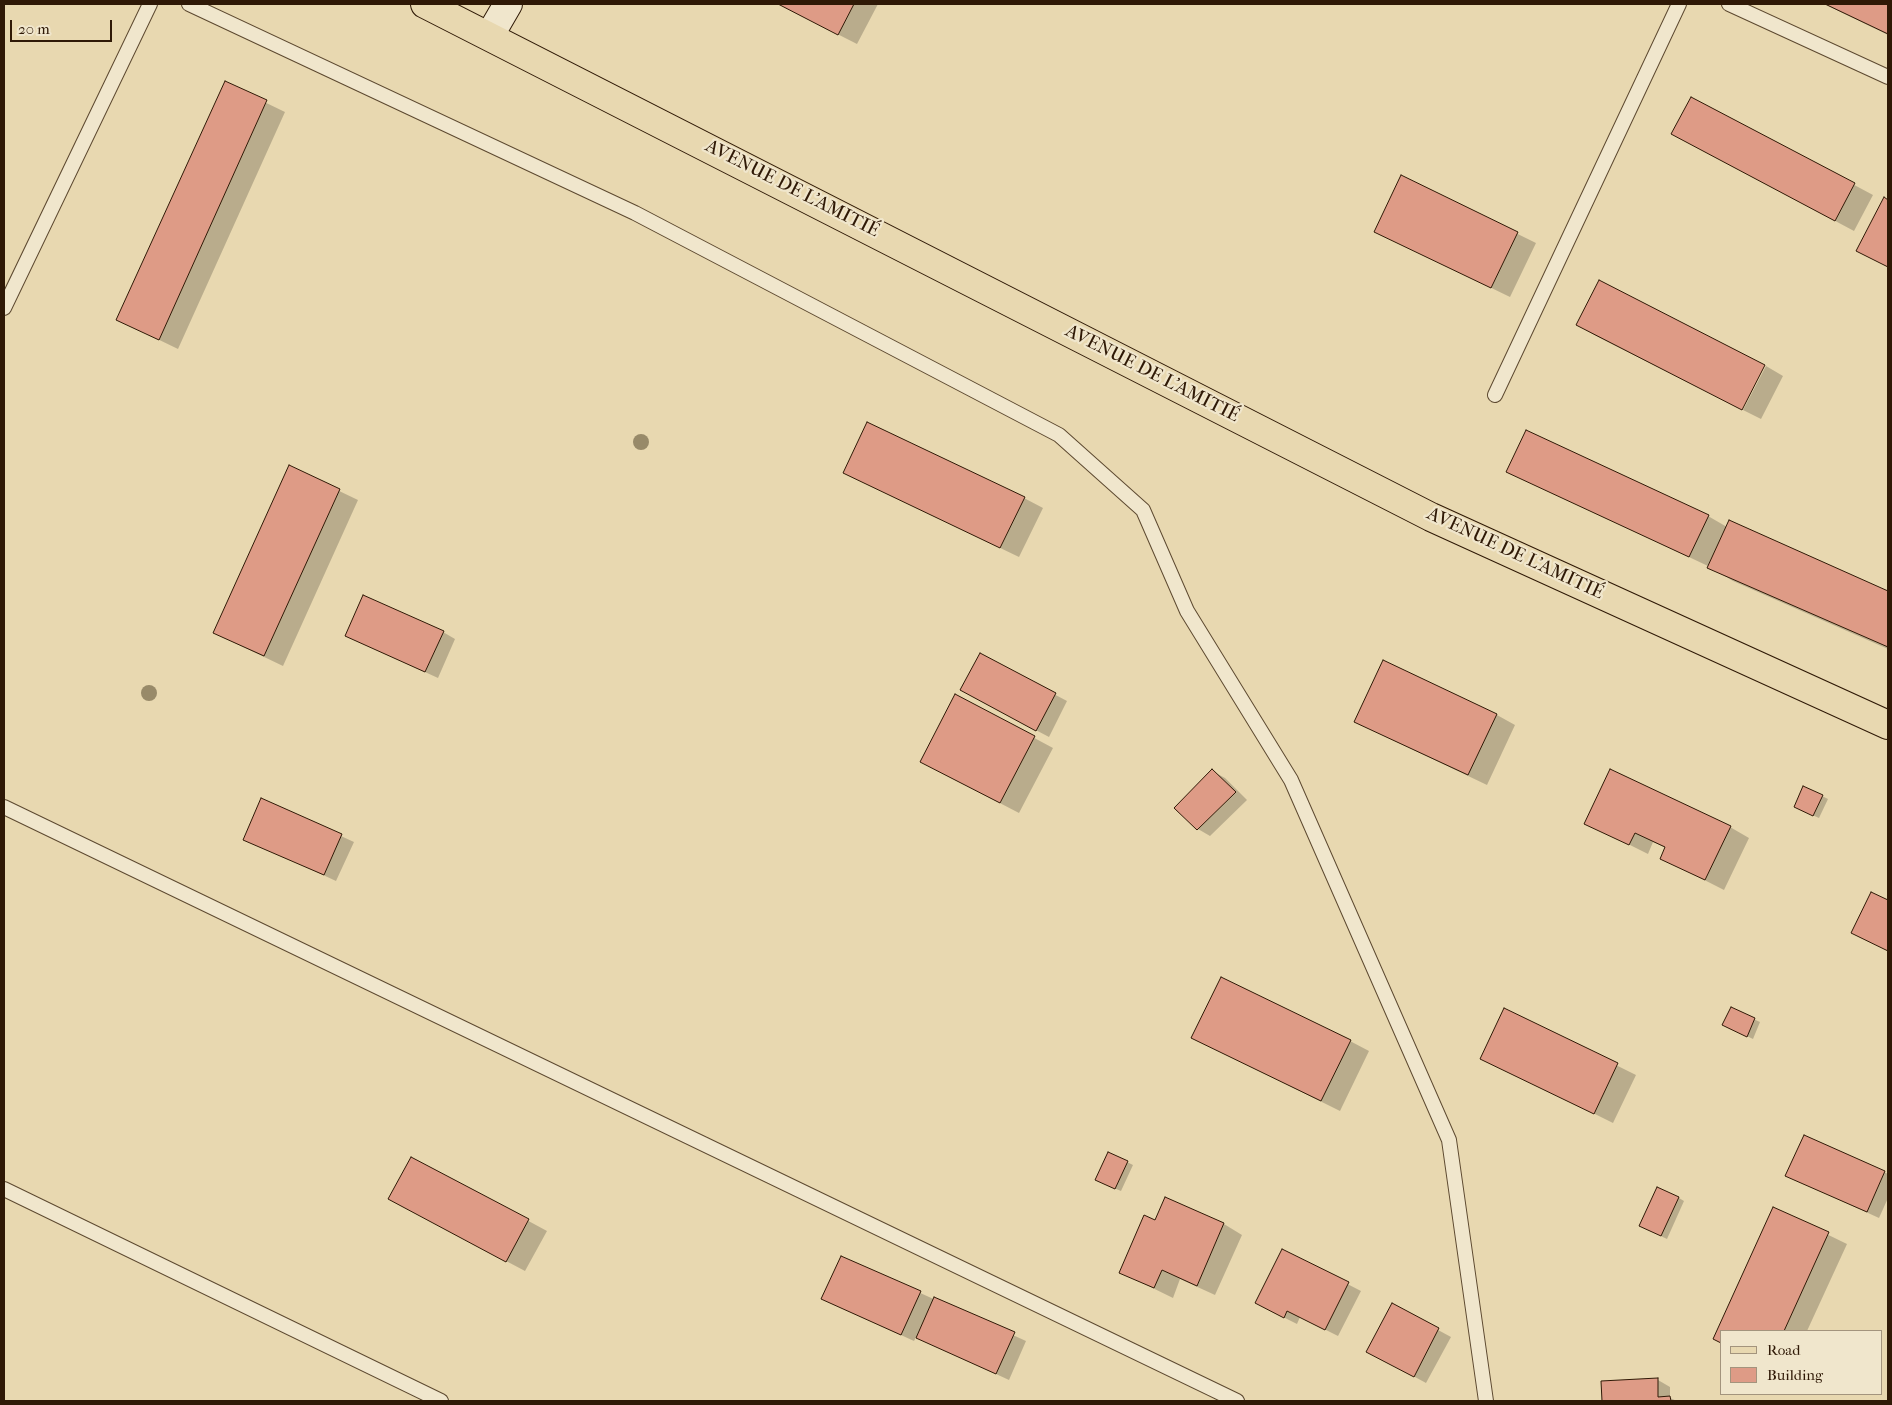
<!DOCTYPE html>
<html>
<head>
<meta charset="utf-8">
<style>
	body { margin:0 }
	#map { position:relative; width:1892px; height:1405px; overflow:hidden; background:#e8d8b0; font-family:"IM FELL French Canon",serif }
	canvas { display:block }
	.frame { position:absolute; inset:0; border:5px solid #2f1906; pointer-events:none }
	.legend { position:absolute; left:1720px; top:1330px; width:162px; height:65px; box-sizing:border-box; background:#f0e6cc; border:1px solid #a3947d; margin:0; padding:6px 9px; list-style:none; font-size:15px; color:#2f1906 }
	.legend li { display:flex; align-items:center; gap:10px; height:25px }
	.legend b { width:25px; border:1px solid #a3947d }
	.scale { position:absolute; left:10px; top:20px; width:102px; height:22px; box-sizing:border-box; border:2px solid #2f1906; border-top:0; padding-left:6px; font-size:15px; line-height:18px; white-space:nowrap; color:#2f1906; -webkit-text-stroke:4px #f0e6cc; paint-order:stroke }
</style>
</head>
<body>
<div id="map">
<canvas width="1892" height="1405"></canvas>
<div class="frame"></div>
<ul class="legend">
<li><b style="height:6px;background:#e8d8b0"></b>Road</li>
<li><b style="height:14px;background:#de9b86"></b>Building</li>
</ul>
<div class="scale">20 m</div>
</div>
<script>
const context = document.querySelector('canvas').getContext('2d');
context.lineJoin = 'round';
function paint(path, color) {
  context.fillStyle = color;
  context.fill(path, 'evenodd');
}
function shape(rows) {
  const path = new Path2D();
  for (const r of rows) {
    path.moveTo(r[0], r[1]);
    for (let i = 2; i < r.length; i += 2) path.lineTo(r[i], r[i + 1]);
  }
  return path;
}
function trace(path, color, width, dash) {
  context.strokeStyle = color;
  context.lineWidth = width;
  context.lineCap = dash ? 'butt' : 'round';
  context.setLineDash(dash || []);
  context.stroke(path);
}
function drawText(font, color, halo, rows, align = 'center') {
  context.font = font + ' "IM FELL French Canon",serif';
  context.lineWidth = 4.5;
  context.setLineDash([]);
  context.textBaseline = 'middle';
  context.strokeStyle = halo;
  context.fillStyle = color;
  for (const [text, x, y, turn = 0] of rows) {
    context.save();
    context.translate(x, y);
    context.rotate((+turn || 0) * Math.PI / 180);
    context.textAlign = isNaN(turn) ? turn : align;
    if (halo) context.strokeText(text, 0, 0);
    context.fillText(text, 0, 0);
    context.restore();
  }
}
const shadow = shape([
	[778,4,878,4,857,44],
	[1824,4,1888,4,1888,35],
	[225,83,285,112,178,349,118,320],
	[1692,98,1873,195,1854,231,1691,144],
	[1402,177,1536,243,1510,297,1376,232],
	[1884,199,1888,201,1888,267,1858,250],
	[1577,325,1741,409,1596,336],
	[1766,366,1783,376,1761,419,1743,410],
	[289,467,358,500,283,666,214,633],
	[1508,472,1708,516,1727,527,1729,522,1888,592,1888,649,1733,581,1708,566],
	[844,473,1024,498,1043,508,1019,557],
	[443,632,455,639,438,678,346,636],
	[980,655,1067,701,1049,737,973,697],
	[956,696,1053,748,1019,813,940,772],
	[1497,715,1515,725,1487,785,1355,722],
	[1212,771,1225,778,1247,800,1210,836,1198,829,1176,808],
	[1822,796,1828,799,1819,818,1801,810],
	[262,800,354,842,336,881,245,839],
	[1586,823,1730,827,1749,838,1724,890,1661,858,1666,848,1653,842,1648,854],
	[1872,893,1888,901,1888,951,1853,933],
	[1731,1009,1760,1022,1753,1039,1730,1028],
	[1505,1010,1636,1075,1613,1123,1482,1058],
	[1193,1038,1350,1041,1369,1051,1340,1111],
	[412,1158,547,1231,525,1271,408,1209],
	[1127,1162,1133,1165,1121,1191,1102,1183],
	[1884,1172,1888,1174,1888,1198,1879,1218,1787,1176],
	[1679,1198,1684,1201,1667,1239,1646,1229],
	[1166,1199,1224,1224,1242,1235,1215,1295,1180,1279,1173,1298,1120,1272,1156,1221],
	[1773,1208,1847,1244,1807,1331,1721,1331,1715,1339],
	[1283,1251,1361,1291,1338,1336,1300,1317,1297,1324,1269,1310],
	[841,1257,1026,1341,1009,1380,916,1337,914,1341,822,1299],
	[1392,1305,1451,1337,1426,1383,1380,1358],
	[1658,1380,1670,1387,1670,1398,1677,1401,1603,1401,1602,1383]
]);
const building = shape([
	[778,4,854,4,838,35,778,4],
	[1825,4,1888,4,1888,34,1825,4],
	[225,81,267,100,159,340,116,320,225,81],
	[1691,97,1855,183,1835,221,1671,134,1691,97],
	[1401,175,1518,232,1491,288,1374,232,1401,175],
	[1884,197,1888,200,1888,267,1856,251,1884,197],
	[1599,280,1765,365,1742,410,1576,325,1599,280],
	[867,422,1025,497,1000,548,843,473,867,422],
	[1526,430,1709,515,1689,557,1506,472,1526,430],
	[289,465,340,489,264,656,213,633,289,465],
	[1729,520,1888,591,1888,647,1707,568,1729,520],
	[363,595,444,631,425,672,345,636,363,595],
	[980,653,1056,693,1036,731,960,690,980,653],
	[1383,660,1497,714,1468,775,1354,722,1383,660],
	[955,694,1035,736,1000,803,920,762,955,694],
	[1212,769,1236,792,1197,830,1174,808,1212,769],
	[1610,769,1731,826,1705,880,1660,859,1665,847,1635,833,1629,845,1584,824,1610,769],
	[1803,786,1823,795,1813,816,1794,807,1803,786],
	[261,798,342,834,324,875,243,840,261,798],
	[1871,892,1888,900,1888,951,1851,933,1871,892],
	[1221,977,1351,1040,1321,1101,1191,1038,1221,977],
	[1731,1007,1755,1018,1747,1037,1722,1025,1731,1007],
	[1504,1008,1618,1063,1594,1114,1480,1059,1504,1008],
	[1804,1135,1885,1171,1867,1212,1785,1176,1804,1135],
	[1108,1152,1128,1161,1115,1189,1095,1180,1108,1152],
	[411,1157,529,1219,506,1262,388,1199,411,1157],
	[1657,1187,1679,1197,1661,1236,1639,1226,1657,1187],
	[1165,1197,1224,1223,1197,1286,1162,1270,1154,1288,1119,1273,1144,1215,1155,1220,1165,1197],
	[1773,1207,1829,1232,1784,1331,1721,1331,1721,1343,1713,1339,1773,1207],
	[1282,1249,1349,1282,1325,1330,1287,1311,1284,1318,1255,1303,1282,1249],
	[841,1256,921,1291,901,1335,821,1299,841,1256],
	[934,1297,1015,1332,996,1374,916,1338,934,1297],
	[1392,1303,1439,1328,1414,1377,1366,1352,1392,1303],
	[1658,1378,1658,1397,1670,1396,1671,1401,1602,1401,1601,1381,1658,1378]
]);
const lane = shape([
	[189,4,635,213,1059,435,1143,510,1187,611,1291,780,1449,1140,1486,1401],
	[1729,4,1888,77],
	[4,308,150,4],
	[1495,395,1679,4],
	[4,807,1237,1401],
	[4,1189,441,1401]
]);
const secondary = shape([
	[490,35,508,4]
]);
const primary = shape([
	[425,4,1431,517,1888,725]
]);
const trees = [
	[641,442],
	[149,693]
];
const streetNames = [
	["AVENUE DE L'AMITIÉ",792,189,27],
	["AVENUE DE L'AMITIÉ",1152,374,27],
	["AVENUE DE L'AMITIÉ",1515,554,25]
];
paint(shadow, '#0003');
paint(building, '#de9b86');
trace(building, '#2f1906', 1);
trace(lane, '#5d4930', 16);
trace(secondary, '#2f1906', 30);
trace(primary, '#2f1906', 30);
trace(lane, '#f0e6cc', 14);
trace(secondary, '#f0e6cc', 28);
trace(primary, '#e8d8b0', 28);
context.fillStyle = '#988a69';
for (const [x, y] of trees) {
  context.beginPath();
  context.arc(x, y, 8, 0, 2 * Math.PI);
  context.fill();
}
drawText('19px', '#2f1906', '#f0e6cc', streetNames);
</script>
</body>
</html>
